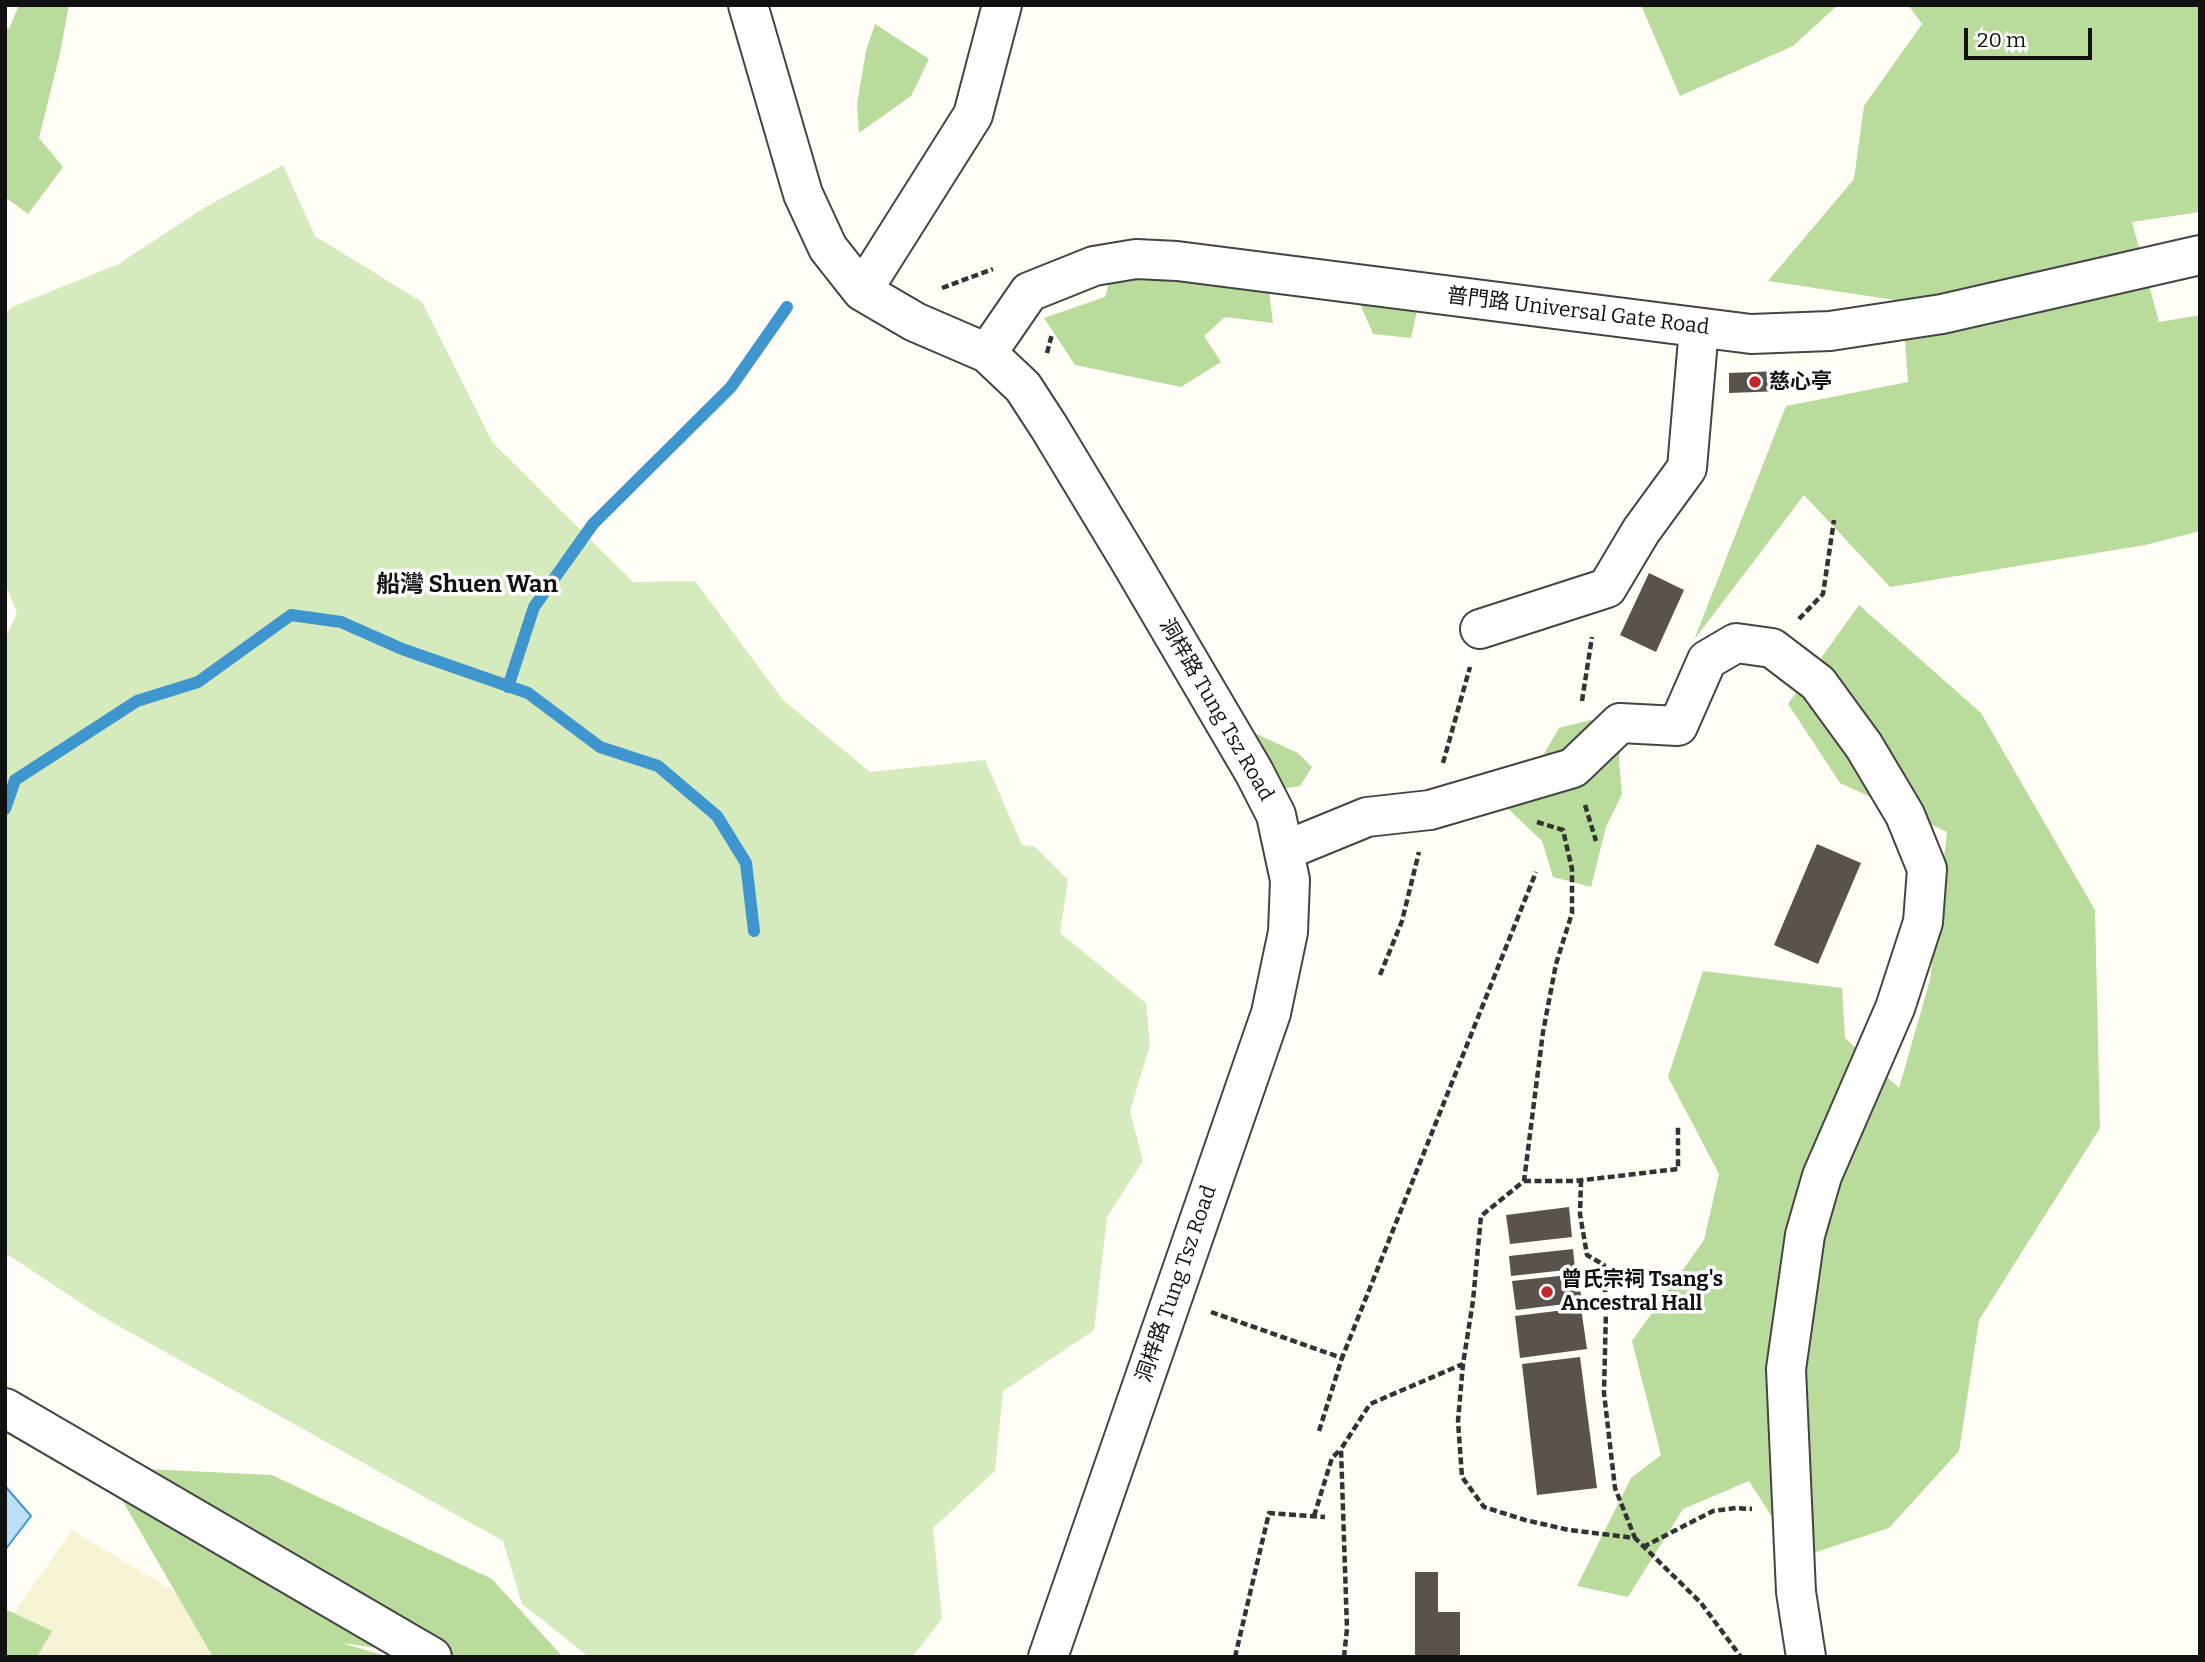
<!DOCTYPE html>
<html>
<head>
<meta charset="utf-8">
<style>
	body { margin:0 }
	#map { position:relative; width:2205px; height:1662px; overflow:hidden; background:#fffdf5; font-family:Bitter,serif }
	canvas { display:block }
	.frame { position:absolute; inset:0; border:7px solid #111; pointer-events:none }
	.scale { position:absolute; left:1964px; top:28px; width:128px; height:32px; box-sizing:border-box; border:4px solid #111; border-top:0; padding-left:9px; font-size:21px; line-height:24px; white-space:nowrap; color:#111; -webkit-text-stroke:5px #fff; paint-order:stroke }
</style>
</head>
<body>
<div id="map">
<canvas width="2205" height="1662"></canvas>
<div class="frame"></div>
<div class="scale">20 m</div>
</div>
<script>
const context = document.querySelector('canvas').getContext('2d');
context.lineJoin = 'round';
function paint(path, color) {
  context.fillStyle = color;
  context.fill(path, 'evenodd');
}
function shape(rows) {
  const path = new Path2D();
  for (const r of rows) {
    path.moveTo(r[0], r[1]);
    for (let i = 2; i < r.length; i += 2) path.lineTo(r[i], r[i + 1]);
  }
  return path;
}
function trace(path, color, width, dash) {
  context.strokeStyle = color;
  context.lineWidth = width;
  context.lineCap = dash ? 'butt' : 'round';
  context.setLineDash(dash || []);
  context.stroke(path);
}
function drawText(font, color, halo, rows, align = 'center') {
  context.font = font + ' Bitter,"Noto Sans TC",serif';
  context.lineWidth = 7;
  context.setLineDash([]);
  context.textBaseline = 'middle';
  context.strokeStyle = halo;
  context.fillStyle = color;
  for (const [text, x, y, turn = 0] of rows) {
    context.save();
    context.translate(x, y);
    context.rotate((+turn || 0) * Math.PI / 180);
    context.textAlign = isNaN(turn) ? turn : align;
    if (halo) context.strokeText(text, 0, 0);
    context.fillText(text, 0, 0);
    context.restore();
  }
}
const farmland = shape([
	[72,1530,284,1657,5,1657,5,1626]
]);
const green = shape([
	[283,165,315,236,422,302,493,443,633,582,695,581,783,700,870,772,985,760,1022,845,1034,846,1068,880,1060,933,1146,1003,1150,1045,1130,1111,1143,1161,1107,1217,1094,1330,1003,1391,995,1471,933,1528,942,1619,912,1657,589,1657,522,1604,503,1541,101,1316,5,1253,5,639,17,613,5,583,5,314,12,307,119,264,202,209]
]);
const forest = shape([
	[19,5,69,5,60,53,39,138,63,167,28,214,5,197,5,29,9,29],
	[1641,5,1838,5,1793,46,1680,96],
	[1908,5,2200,5,2200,212,2132,222,2159,322,2200,315,2200,531,2145,545,1890,587,1804,495,1694,640,1786,406,1908,382,1902,301,1768,281,1854,179,1864,106,1922,24],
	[875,24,929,59,911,96,859,133,857,104,866,51],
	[1117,254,1265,260,1273,323,1225,317,1204,336,1221,362,1181,387,1075,365,1044,318,1105,297],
	[1367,280,1417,282,1416,315,1411,338,1373,334,1361,306],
	[1859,605,1981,713,2095,910,2100,1128,1979,1320,1959,1451,1889,1528,1798,1558,1749,1481,1683,1509,1628,1597,1577,1586,1631,1478,1661,1455,1632,1341,1704,1240,1719,1174,1668,1077,1703,971,1842,988,1845,1038,1899,1088,1930,980,1947,832,1840,783,1788,704],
	[1591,720,1621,742,1619,759,1622,794,1606,827,1591,887,1553,877,1542,841,1501,802,1534,771,1559,728],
	[1250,731,1298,753,1312,767,1300,786,1251,794],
	[103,1467,272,1475,492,1579,563,1657,440,1657,342,1643,389,1657,213,1657],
	[5,1609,52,1631,37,1657,5,1657]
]);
const water = shape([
	[5,1486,31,1516,5,1550,5,1486]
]);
const stream = shape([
	[508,687,534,607,593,524,731,387,787,307],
	[5,809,15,780,137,701,198,682,291,615,341,622,402,649,528,693,600,747,658,766,717,816,746,863,754,931]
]);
const building = shape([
	[1780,371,1781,391,1729,393,1729,373],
	[1649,573,1684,590,1656,652,1620,635],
	[1817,844,1861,863,1818,964,1774,945],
	[1569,1207,1572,1237,1510,1244,1506,1215],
	[1573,1249,1575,1269,1511,1276,1509,1256],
	[1578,1274,1582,1302,1516,1310,1512,1281],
	[1581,1308,1587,1349,1520,1358,1515,1316],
	[1580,1357,1597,1488,1537,1495,1522,1364],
	[1415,1572,1438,1572,1438,1612,1460,1612,1460,1657,1415,1657]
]);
const path = shape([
	[942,288,993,269],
	[1047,353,1052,334],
	[1799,619,1823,594,1834,520],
	[1582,701,1592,637],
	[1443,763,1470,667],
	[1585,805,1596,841],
	[1537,822,1563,830,1572,869,1572,913,1556,964,1543,1032,1524,1181,1481,1216,1473,1301,1463,1364,1458,1421,1462,1477,1484,1507,1525,1520,1569,1530,1635,1538,1701,1603,1741,1657],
	[1380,975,1402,921,1419,852],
	[1581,1180,1580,1214,1587,1255,1604,1265,1606,1310,1604,1393,1615,1488,1635,1538],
	[1524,1181,1575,1181,1678,1169,1678,1127],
	[1211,1312,1342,1358,1536,872],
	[1319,1431,1342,1358],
	[1314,1516,1332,1458,1341,1449],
	[1643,1547,1713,1511,1736,1508,1752,1509],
	[1235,1657,1269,1513,1325,1517],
	[1344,1657,1347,1629,1341,1449,1370,1404,1463,1364]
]);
const minor = shape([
	[748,5,803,194,828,248,862,291,915,322,987,353,1023,387,1049,427,1130,561,1254,772,1276,815,1290,880,1288,932,1271,1013,1048,1657],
	[862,291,973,115,1002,5],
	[987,353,1029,292,1094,266,1136,259,1177,261,1751,334,1830,331,1942,314,2200,255],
	[1480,629,1607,588,1641,531,1687,468,1699,328],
	[1284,851,1367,817,1430,810,1573,768,1620,723,1678,726,1707,660,1736,643,1772,648,1818,683,1864,746,1905,815,1927,869,1923,922,1895,1008,1822,1176,1805,1235,1786,1369,1796,1592,1806,1657],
	[5,1408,432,1657]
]);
const markers = [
	[1755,382,7,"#c4262e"],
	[1547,1292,7,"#c4262e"]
];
const streetNames = [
	["普門路 Universal Gate Road",1578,312,7],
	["洞梓路 Tung Tsz Road",1216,710,60],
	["洞梓路 Tung Tsz Road",1177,1284,-71]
];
const poiNames = [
	["慈心亭",1769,382],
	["曾氏宗祠 Tsang's",1561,1280],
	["Ancestral Hall",1561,1304]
];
const quarterNames = [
	["船灣 Shuen Wan",467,585]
];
paint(farmland, '#f6f3d4');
paint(green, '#d5ebbd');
paint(forest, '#b9dc9c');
paint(water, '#b9e0f7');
trace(water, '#3f96cf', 2);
trace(stream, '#3f96cf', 12);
paint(building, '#5a524d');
trace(minor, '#444', 42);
trace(path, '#333', 4.5, [7, 3.5]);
trace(minor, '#fff', 38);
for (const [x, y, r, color] of markers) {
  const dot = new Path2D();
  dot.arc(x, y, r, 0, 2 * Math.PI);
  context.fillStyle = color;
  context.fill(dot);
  trace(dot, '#fff', 2.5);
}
drawText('21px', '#111', '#fff', streetNames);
drawText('bold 21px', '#111', '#fff', poiNames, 'left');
drawText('bold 24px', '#111', '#fff', quarterNames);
</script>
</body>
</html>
